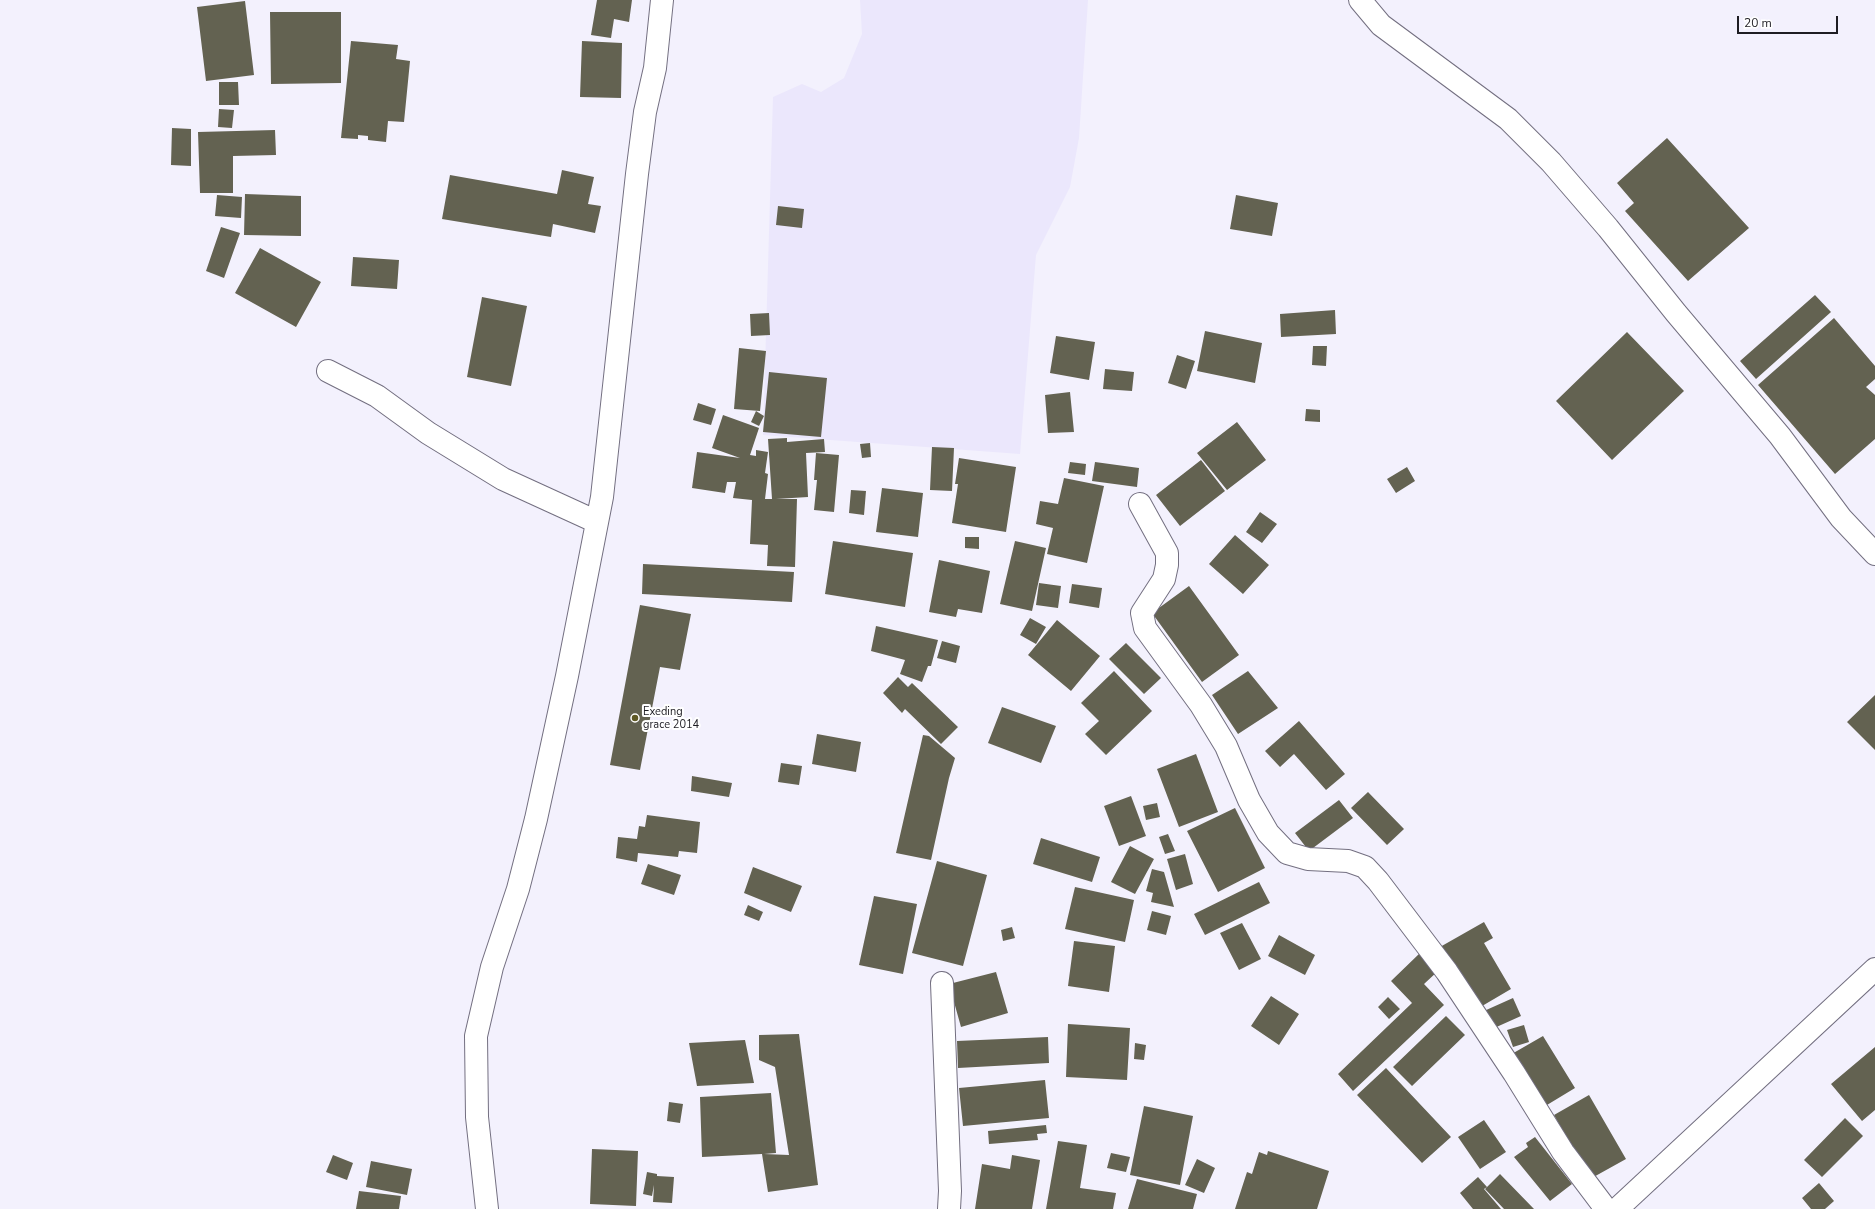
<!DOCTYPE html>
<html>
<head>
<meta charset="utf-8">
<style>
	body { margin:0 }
	#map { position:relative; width:1875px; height:1209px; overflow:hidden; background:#f3f1fd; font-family:"Nunito Sans",sans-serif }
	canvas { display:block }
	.scale { position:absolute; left:1737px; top:16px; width:101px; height:18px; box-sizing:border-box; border:2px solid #1e1d23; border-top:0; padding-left:5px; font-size:12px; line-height:14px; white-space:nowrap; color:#1e1d23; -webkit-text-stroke:3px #fff; paint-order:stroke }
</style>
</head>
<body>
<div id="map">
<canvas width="1875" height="1209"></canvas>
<div class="scale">20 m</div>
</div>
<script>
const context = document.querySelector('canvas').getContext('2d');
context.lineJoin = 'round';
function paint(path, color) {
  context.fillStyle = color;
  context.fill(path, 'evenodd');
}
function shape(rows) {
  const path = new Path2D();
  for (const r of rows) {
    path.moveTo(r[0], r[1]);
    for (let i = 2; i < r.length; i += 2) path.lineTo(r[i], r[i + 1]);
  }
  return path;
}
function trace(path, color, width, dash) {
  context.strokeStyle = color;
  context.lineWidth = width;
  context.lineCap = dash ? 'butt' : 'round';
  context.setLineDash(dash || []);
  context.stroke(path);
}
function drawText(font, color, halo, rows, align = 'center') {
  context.font = font + ' "Nunito Sans",sans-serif';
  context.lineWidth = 4;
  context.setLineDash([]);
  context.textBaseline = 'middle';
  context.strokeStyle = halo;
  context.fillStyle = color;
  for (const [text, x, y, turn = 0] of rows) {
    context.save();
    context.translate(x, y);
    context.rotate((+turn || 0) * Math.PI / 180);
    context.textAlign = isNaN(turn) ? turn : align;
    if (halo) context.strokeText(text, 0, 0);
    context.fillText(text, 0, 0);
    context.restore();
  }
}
const built = shape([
	[860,0,1088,0,1079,138,1070,187,1036,255,1020,454,763,435,773,97,802,84,821,92,844,78,862,34]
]);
const building = shape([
	[597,0,632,0,629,22,614,19,611,38,591,35],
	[245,1,254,75,206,81,197,7],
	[270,12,341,12,341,83,271,84],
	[351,41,398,45,396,59,410,61,404,122,388,121,386,142,368,140,368,136,358,135,358,139,341,138],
	[582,41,622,43,621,98,580,97],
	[219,82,238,82,239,105,219,105],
	[219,109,234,110,232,128,218,127],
	[172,128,191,129,191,166,171,165],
	[275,130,276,155,233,156,233,193,200,193,198,132],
	[1667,138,1749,228,1688,281,1625,211,1634,203,1617,183],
	[562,170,594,177,588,204,601,206,595,233,553,224,551,237,442,219,450,175,557,194],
	[245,194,301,196,301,236,244,235],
	[217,195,242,197,241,218,215,216],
	[1236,195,1278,203,1272,236,1230,229],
	[778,206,804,209,802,228,776,225],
	[221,227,240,233,224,278,206,271],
	[260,248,321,282,296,327,235,293],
	[353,257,399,260,397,289,351,286],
	[1815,295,1831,312,1756,379,1740,361],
	[482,297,527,306,511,386,467,377],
	[1335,310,1336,334,1281,337,1280,314],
	[769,313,770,335,751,336,750,314],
	[1834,318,1875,366,1875,379,1866,387,1875,395,1875,439,1835,474,1758,385],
	[1205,331,1262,343,1255,383,1197,371],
	[1627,332,1684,391,1612,460,1556,401],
	[1056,336,1095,342,1089,380,1050,373],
	[1313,346,1327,346,1326,366,1312,365],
	[739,348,766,351,760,411,734,409],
	[1177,355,1195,361,1186,389,1168,383],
	[1105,369,1134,372,1132,391,1103,389],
	[769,372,827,378,821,437,763,432],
	[1070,392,1074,432,1048,433,1045,395],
	[698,403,716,409,711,425,693,420],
	[1306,409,1320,410,1320,422,1305,421],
	[756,411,764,416,759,426,751,422],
	[723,415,759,428,750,455,756,456,756,450,768,452,765,473,768,474,765,499,772,499,768,439,787,438,787,442,824,439,825,452,806,453,808,497,776,499,797,499,795,567,767,566,768,545,750,544,752,500,733,498,736,482,727,482,725,493,692,488,697,452,740,458,712,448],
	[1237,422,1266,460,1227,490,1197,453],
	[870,443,871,457,862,458,860,444],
	[932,447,954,448,952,491,930,490],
	[816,453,839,455,834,512,814,510,817,480,814,480],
	[959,458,1016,467,1006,532,952,523,958,484,955,484],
	[1201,460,1225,491,1180,526,1156,495],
	[1070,462,1086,464,1085,475,1068,473],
	[1095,462,1139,468,1137,487,1092,481],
	[1407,467,1415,481,1396,493,1387,479],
	[1064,478,1104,486,1087,563,1047,554,1053,528,1036,524,1040,501,1058,504],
	[882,488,923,493,918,537,876,532],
	[851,490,866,491,864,515,849,513],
	[1260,512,1277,524,1262,543,1246,532],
	[1235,535,1269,565,1243,594,1209,564],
	[965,537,979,537,979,549,965,548],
	[833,541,913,553,905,607,825,594],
	[1015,541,1046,548,1032,611,1000,604],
	[939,560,990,571,982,613,958,609,956,617,929,612],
	[643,564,794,572,792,602,642,594],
	[1039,583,1061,586,1058,608,1036,605],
	[1072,584,1102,588,1099,608,1069,603],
	[1189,586,1239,655,1202,682,1152,613],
	[640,605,691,614,680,670,660,667,640,770,610,765],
	[1030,618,1046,627,1036,644,1020,635],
	[1057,620,1100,656,1071,691,1028,655],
	[876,626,938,640,931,666,928,666,922,682,900,674,905,660,871,651],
	[942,641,960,646,956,663,937,658],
	[1126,643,1161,678,1144,694,1109,659],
	[1114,671,1152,711,1106,755,1085,734,1099,721,1081,703],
	[1248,671,1278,708,1238,734,1212,695],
	[898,677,908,687,912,683,958,727,941,744,905,709,902,713,883,693],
	[1875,695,1875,750,1847,722],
	[1002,707,1056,726,1041,763,988,743],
	[1299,721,1345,774,1326,790,1294,754,1280,767,1265,751],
	[817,734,861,742,856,772,812,764],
	[923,735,929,736,955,758,949,778,931,860,896,853],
	[1196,754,1218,812,1179,827,1157,769],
	[781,763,802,766,799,785,778,782],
	[692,776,732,783,729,797,691,791],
	[1368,792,1404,829,1387,845,1351,808],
	[1131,796,1146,836,1119,846,1104,806],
	[1339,800,1353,818,1309,851,1295,833],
	[1157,803,1160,817,1146,820,1143,806],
	[1235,808,1265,868,1218,892,1187,831],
	[647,815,700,822,697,853,679,851,678,857,638,853,637,862,616,858,618,837,637,839,639,826,645,827],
	[1168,834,1175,851,1165,854,1159,837],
	[1041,838,1100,857,1092,882,1033,864],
	[1130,846,1154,859,1135,894,1111,882],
	[1185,854,1193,884,1176,890,1167,859],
	[937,861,987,875,963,966,912,953],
	[648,864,681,875,674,895,641,884],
	[753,867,802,886,791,912,744,893],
	[1152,869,1164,872,1174,907,1151,902,1153,893,1146,891],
	[1259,882,1270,903,1205,935,1194,914],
	[1075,887,1134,900,1125,942,1065,929],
	[874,896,917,904,903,974,859,965],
	[748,905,763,912,759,921,744,915],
	[1152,911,1171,916,1166,935,1147,930],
	[1484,922,1493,938,1484,943,1511,989,1477,1009,1440,947],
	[1242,923,1261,959,1239,970,1220,933],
	[1012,927,1015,938,1003,941,1001,930],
	[1279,935,1315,955,1305,975,1268,956],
	[1074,941,1115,946,1109,992,1068,986],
	[1420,953,1438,971,1424,984,1444,1005,1353,1091,1338,1074,1412,1003,1391,981],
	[996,972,1008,1013,961,1027,949,984],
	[1271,996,1299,1014,1279,1045,1251,1026],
	[1388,997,1400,1009,1389,1019,1378,1007],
	[1513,998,1521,1016,1492,1029,1484,1011],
	[1446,1016,1465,1035,1412,1086,1393,1067],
	[1068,1024,1130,1028,1127,1080,1066,1077],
	[1524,1025,1529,1042,1513,1047,1507,1030],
	[799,1034,818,1185,768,1192,762,1154,702,1157,700,1097,771,1093,776,1153,764,1154,789,1155,775,1067,759,1060,759,1035],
	[1543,1036,1575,1088,1542,1108,1510,1055],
	[1048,1037,1049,1063,958,1068,957,1041],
	[745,1040,754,1083,697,1086,689,1043],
	[1135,1043,1146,1045,1144,1060,1134,1059],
	[1875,1047,1875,1110,1862,1121,1831,1084],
	[1386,1068,1451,1137,1422,1163,1357,1095],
	[1045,1080,1049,1118,963,1126,959,1088],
	[1589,1095,1626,1159,1590,1179,1554,1115],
	[669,1102,683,1104,680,1123,667,1121],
	[1144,1106,1193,1116,1180,1185,1130,1175],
	[1845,1118,1863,1136,1822,1177,1804,1160],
	[1484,1120,1506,1152,1480,1169,1458,1137],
	[1046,1125,1047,1133,1037,1134,1038,1140,989,1144,988,1131],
	[1535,1137,1572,1184,1550,1201,1514,1157,1528,1147,1526,1143],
	[1058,1141,1087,1145,1080,1188,1116,1193,1113,1209,1046,1209],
	[592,1149,638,1151,636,1206,590,1204],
	[1268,1151,1329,1171,1317,1209,1235,1209,1247,1172,1252,1174,1259,1152,1267,1155],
	[1111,1153,1130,1157,1126,1172,1107,1168],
	[333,1155,353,1163,347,1180,326,1172],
	[1012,1155,1040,1160,1032,1209,975,1209,982,1164,1010,1169],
	[1197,1159,1215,1168,1204,1193,1185,1185],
	[371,1161,412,1169,407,1195,366,1187],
	[647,1172,657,1174,657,1176,674,1177,672,1203,653,1202,654,1185,652,1196,643,1194],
	[1500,1174,1534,1209,1504,1209,1485,1189],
	[1478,1177,1487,1187,1484,1189,1501,1209,1473,1209,1460,1193],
	[1137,1179,1197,1194,1193,1209,1128,1209],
	[1819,1183,1834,1201,1825,1209,1811,1209,1802,1198],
	[359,1191,401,1196,399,1209,356,1209]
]);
const street = shape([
	[1360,0,1381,25,1508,119,1551,162,1608,228,1676,313,1780,436,1841,518,1875,554],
	[328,371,377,396,428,433,503,479,597,522],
	[1140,504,1167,553,1167,565,1164,579,1142,613,1145,628,1201,705,1226,746,1249,800,1268,833,1287,853,1308,859,1348,861,1365,867,1378,881,1447,972,1514,1073,1563,1152,1606,1209],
	[942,983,950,1191,949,1209],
	[487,1209,477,1117,476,1036,492,967,518,889,536,819,567,676,602,497,637,174,645,112,655,68,662,0],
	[1617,1209,1875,969]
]);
const markers = [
	[635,718,4,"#5e5824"]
];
const poiNames = [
	["Exeding",643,712],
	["grace 2014",643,725]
];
paint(built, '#ebe7fc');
paint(building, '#636251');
trace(street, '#736f80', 24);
trace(street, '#fff', 22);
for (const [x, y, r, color] of markers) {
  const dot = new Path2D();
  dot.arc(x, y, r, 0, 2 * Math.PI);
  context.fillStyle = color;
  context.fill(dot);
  trace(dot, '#fff', 1.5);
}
drawText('11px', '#1e1d23', '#fff', poiNames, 'left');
</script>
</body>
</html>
